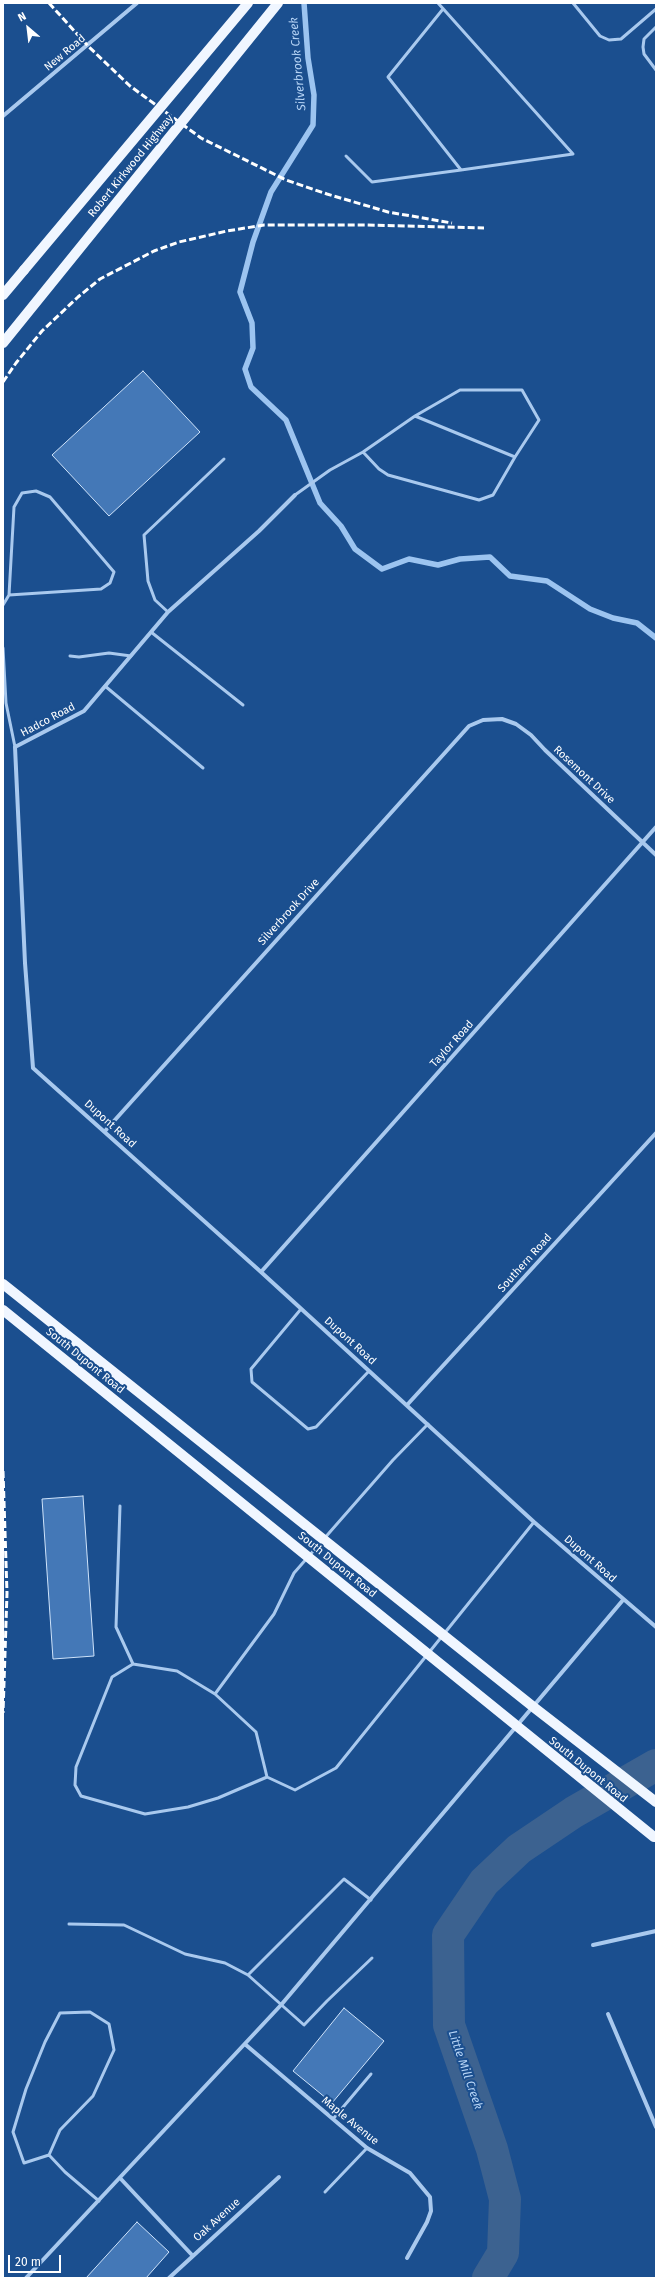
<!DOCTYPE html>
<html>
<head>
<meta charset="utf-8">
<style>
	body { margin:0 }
	#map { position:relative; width:659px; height:2281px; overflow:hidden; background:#1b4f8f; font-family:"Fira Sans",sans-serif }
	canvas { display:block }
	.frame { position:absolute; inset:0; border:4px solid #fff; pointer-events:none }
	.north { position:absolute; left:8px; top:8px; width:40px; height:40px; -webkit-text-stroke:3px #1b4f8f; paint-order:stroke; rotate:332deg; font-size:11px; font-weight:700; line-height:16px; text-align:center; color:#fff }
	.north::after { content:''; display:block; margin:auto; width:14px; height:18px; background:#fff; clip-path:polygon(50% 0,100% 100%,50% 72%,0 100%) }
	.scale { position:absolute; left:8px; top:2255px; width:53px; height:18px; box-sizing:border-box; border:2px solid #fff; border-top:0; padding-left:5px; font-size:12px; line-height:14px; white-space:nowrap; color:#fff; -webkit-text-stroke:3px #1b4f8f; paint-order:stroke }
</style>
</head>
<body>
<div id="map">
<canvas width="659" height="2281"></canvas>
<div class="frame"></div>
<div class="north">N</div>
<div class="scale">20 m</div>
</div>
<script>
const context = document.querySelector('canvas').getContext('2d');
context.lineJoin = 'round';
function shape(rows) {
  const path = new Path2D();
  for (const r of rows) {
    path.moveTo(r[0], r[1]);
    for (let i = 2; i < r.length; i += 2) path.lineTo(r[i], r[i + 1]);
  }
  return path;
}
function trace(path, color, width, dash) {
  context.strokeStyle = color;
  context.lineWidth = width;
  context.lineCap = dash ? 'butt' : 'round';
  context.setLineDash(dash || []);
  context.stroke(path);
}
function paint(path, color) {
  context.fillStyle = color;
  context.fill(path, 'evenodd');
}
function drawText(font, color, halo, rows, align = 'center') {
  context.font = font + ' "Fira Sans",sans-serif';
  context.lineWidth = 4;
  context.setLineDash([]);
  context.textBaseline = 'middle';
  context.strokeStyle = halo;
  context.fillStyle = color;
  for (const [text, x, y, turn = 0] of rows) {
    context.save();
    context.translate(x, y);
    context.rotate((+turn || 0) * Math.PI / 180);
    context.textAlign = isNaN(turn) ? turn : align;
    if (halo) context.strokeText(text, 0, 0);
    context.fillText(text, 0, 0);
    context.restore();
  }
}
const stream = shape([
	[304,3,308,58,314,95,313,125,271,192,253,242,240,292,252,323,253,348,245,369,251,387,286,420,320,503,341,526,355,549,382,569,409,559,438,565,460,559,490,557,510,576,547,581,590,609,613,618,637,623,656,638]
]);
const river = shape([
	[488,2278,503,2253,505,2199,492,2149,449,2025,448,1935,484,1882,519,1849,574,1812,656,1765]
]);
const building = shape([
	[143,371,200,432,109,516,52,455,143,371],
	[83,1496,94,1656,53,1659,42,1499,83,1496],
	[344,2008,384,2041,332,2103,293,2071,344,2008],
	[137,2222,169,2252,146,2278,86,2278,137,2222]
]);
const lane = shape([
	[438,3,573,154],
	[573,3,600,36,609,40,621,39,656,9],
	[443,9,388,77,461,170,573,154],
	[656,27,644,39,643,47,644,54,656,70],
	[346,156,372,182,461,170],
	[363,452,379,469,388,475,479,500,493,495,515,457],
	[295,495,330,470,363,452,415,416,460,390,522,390,539,420,515,457,415,416],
	[3,605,9,595,14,507,22,493,36,491,50,497,114,572,110,583,101,589,9,595],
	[168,612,155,600,148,581,144,535,224,459],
	[151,632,243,705],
	[3,648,6,703,15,747],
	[70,656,79,657,109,653,131,656],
	[105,686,203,768],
	[301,1309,251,1369,252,1382,308,1429,316,1427,369,1371],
	[428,1424,393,1460,294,1573,274,1614,215,1694,256,1732,267,1777,295,1790,336,1768,534,1522],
	[120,1506,116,1627,133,1664],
	[215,1694,177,1671,133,1664,112,1677,76,1767,75,1785,81,1796,145,1814,188,1807,218,1798,267,1777],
	[69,1924,124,1925,185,1954,225,1963,248,1975,304,2025,327,2001,372,1958],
	[248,1975,344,1879,371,1900],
	[333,2119,371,2074],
	[49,2155,24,2163,13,2132,26,2089,45,2042,60,2013,90,2012,109,2024,114,2050,93,2096,60,2130,49,2155,65,2172,99,2201],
	[325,2192,367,2148]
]);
const street = shape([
	[3,116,137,3],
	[295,495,259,531,168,612,84,711,15,747,25,963,33,1068,261,1272,534,1522,656,1627],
	[105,1131,469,726,483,720,502,719,516,724,531,735,545,750,656,855],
	[261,1272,656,827],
	[407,1405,656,1133],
	[593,1945,656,1931],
	[608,2014,656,2127],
	[246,2045,367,2148,410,2173,430,2197,431,2211,427,2222,407,2258],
	[120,2178,192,2255],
	[26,2278,281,2005,623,1600],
	[169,2278,279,2177]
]);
const primary = shape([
	[3,295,24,270]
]);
const rail = shape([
	[49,3,88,46,130,86,201,138,286,180,327,194,388,212,452,223],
	[3,382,16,363,42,331,78,297,100,279,154,251,179,242,227,231,264,225,366,225,484,228],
	[3,1471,7,1593,3,1713]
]);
const primaryBridge = shape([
	[24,270,248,3],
	[3,343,278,3],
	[3,1284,536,1709,656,1802],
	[3,1310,654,1837]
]);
const streetNames = [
	["New Road",65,53,-40],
	["Robert Kirkwood Highway",131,166,-51],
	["Hadco Road",48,720,-28],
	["Rosemont Drive",584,775,43],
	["Silverbrook Drive",289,912,-48],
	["Taylor Road",452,1044,-48],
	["Dupont Road",110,1124,42],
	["Southern Road",525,1263,-48],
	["Dupont Road",350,1341,42],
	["South Dupont Road",85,1361,39],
	["Dupont Road",590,1559,41],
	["South Dupont Road",337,1565,39],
	["South Dupont Road",588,1770,39],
	["Maple Avenue",350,2121,39],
	["Oak Avenue",217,2220,-42]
];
const waterNames = [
	["Silverbrook Creek",298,64,-95],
	["Little Mill Creek",465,2070,71]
];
trace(stream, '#9cc4f0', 5.5);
trace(river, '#3c6290', 32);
paint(building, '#4478b7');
trace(building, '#cfe3fa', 1);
trace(lane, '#a9c9ee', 3);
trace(street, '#a9c9ee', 4);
trace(primary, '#f0f6ff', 10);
trace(rail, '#fff', 3, [7, 3]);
trace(primaryBridge, '#f0f6ff', 10);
drawText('11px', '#fff', '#1b4f8f', streetNames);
drawText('italic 12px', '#b5d3f5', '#1b4f8f', waterNames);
</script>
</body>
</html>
